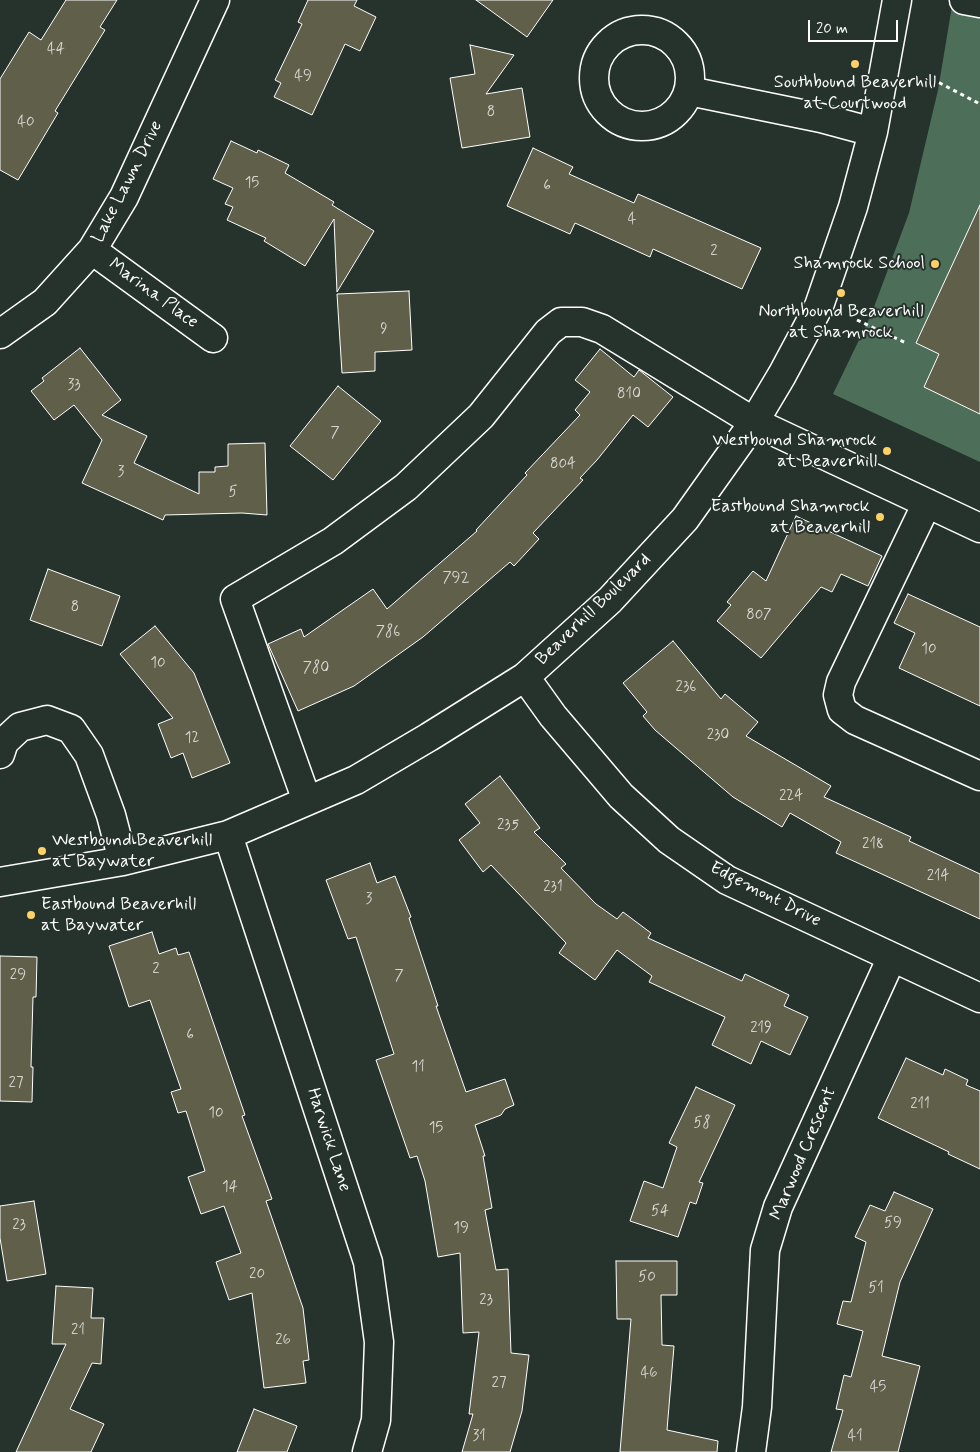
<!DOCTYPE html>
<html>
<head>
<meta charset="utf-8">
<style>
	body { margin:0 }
	#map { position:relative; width:980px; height:1452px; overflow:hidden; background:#26332d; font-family:Mynerve,sans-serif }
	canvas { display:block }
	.scale { position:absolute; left:808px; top:20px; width:90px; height:22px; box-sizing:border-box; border:2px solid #fff; border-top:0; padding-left:6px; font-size:15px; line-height:18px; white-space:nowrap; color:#fff; -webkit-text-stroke:4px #26332d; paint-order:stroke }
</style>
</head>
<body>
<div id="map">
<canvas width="980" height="1452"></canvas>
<div class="scale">20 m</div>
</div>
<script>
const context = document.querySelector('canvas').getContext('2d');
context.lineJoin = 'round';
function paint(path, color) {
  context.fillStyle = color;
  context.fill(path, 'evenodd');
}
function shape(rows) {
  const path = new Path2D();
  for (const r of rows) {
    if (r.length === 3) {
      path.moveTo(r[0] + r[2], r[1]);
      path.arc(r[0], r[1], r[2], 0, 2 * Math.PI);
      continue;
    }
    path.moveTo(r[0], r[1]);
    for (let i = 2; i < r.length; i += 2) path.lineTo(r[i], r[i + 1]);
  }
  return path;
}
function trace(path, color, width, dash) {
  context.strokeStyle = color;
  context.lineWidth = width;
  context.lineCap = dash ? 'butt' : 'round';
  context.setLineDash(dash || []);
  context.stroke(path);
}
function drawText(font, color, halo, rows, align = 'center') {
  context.font = font + ' Mynerve,sans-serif';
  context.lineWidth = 4;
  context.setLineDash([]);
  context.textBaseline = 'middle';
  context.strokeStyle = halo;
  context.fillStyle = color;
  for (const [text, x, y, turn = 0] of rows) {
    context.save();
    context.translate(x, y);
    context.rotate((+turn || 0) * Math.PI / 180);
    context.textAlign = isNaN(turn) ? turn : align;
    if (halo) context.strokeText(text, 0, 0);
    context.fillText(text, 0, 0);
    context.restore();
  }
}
const green = shape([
	[953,0,980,0,980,462,833,394,871,315,909,213,938,90]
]);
const building = shape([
	[66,0,117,0,100,27,105,30,55,111,58,113,18,180,0,170,0,79,29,32,41,40,66,0],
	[308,0,357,0,354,6,376,17,360,51,345,44,312,115,274,97,281,83,275,80,302,24,298,22,308,0],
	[476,0,553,0,527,37,476,0],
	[470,45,514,55,486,94,522,88,530,137,462,148,450,78,475,74,470,45],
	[231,141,257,153,258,150,289,165,285,173,334,202,332,205,374,231,337,292,334,219,305,266,264,241,266,238,227,220,233,207,225,204,233,188,213,179,231,141],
	[533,148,573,167,569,174,634,203,638,194,761,248,742,289,653,249,650,257,575,223,570,234,507,206,533,148],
	[980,205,980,414,924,387,939,354,916,343,980,205],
	[409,291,412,350,375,352,375,371,342,373,337,294,409,291],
	[80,348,121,400,102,415,147,436,134,463,199,494,199,472,215,472,215,467,228,466,228,444,265,443,267,515,242,513,165,515,163,520,82,483,102,440,74,405,54,420,31,391,44,381,42,378,80,348],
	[600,349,634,377,639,370,673,397,648,427,633,415,597,460,580,478,583,480,533,533,539,539,514,566,510,562,423,637,354,686,298,711,268,644,301,629,304,637,373,589,387,609,477,531,476,530,527,475,525,473,580,415,575,410,590,392,575,380,600,349],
	[338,386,381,421,333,480,290,446,338,386],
	[796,516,882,556,868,586,841,574,832,592,821,587,761,658,717,621,731,605,727,602,753,571,766,581,796,516],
	[48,569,120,596,102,646,30,620,48,569],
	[908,594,980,627,980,706,899,668,915,633,894,623,908,594],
	[155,626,194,673,230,763,192,778,183,753,171,758,158,724,173,718,120,654,155,626],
	[673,641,721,699,725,694,758,722,746,736,831,786,824,797,911,837,909,841,980,874,980,919,836,853,841,842,790,813,782,827,733,797,655,730,643,716,647,712,623,683,673,641],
	[500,776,540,828,534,832,566,864,561,868,596,904,617,919,623,912,651,933,648,938,742,981,745,974,789,995,784,1006,808,1017,790,1055,761,1041,751,1064,712,1045,725,1017,649,982,652,976,617,950,595,980,559,953,566,943,491,865,483,872,459,840,480,823,465,804,500,776],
	[370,863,377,883,395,876,411,917,409,918,438,1006,436,1006,466,1092,505,1079,514,1105,505,1109,501,1115,475,1125,485,1156,483,1156,492,1208,485,1210,496,1270,508,1269,511,1353,529,1355,522,1411,510,1452,462,1452,473,1414,469,1414,479,1332,463,1333,460,1253,438,1257,425,1181,417,1156,410,1158,376,1060,394,1054,356,937,348,939,326,880,370,863],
	[152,932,159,954,176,948,178,955,189,952,245,1115,242,1116,272,1199,266,1201,303,1308,309,1360,303,1361,306,1383,264,1388,252,1293,229,1300,216,1262,241,1253,224,1206,201,1214,188,1177,205,1171,186,1111,178,1113,171,1092,181,1089,150,1000,129,1007,109,946,152,932],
	[0,956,37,957,36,997,33,997,31,1067,33,1067,32,1102,0,1101,0,956],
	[906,1058,943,1075,945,1069,968,1080,966,1085,980,1091,980,1169,948,1154,949,1152,878,1118,906,1058],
	[696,1087,735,1105,699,1182,703,1183,696,1204,690,1202,678,1237,630,1221,644,1181,663,1188,677,1147,669,1143,696,1087],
	[894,1192,933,1209,900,1282,882,1356,920,1366,898,1452,831,1452,843,1410,836,1409,844,1375,851,1377,863,1331,837,1324,843,1301,851,1302,866,1242,855,1237,870,1205,885,1211,894,1192],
	[34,1201,46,1274,7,1281,0,1238,0,1206,34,1201],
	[616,1261,677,1261,677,1295,661,1295,662,1345,674,1346,667,1430,718,1441,717,1452,620,1452,631,1319,617,1319,616,1261],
	[56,1286,93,1288,91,1318,104,1318,101,1364,92,1363,70,1409,104,1424,91,1452,16,1452,66,1344,52,1344,56,1286],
	[254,1409,297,1426,287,1452,237,1452,254,1409]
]);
const path = shape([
	[932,79,980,104],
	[857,320,906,343]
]);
const minor = shape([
	[964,0,980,3],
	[642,78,48],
	[689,91,821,118,873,132],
	[92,250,213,338],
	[0,334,45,302,92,250,124,197,215,0],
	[927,503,841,682,838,695,842,710,855,720,980,776],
	[525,677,553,716,621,796,669,840,727,880,980,998],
	[0,754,4,742,20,727,47,720,71,729,89,755,111,815,123,861],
	[307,801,235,599,333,541,406,487,481,416,548,332,561,322,582,322,602,329,754,422,980,528],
	[228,835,368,1262,379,1342,376,1420,367,1452],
	[0,882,123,861,228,835,356,780,429,737,525,677,610,600,685,519,754,422,782,375,819,306,853,207,873,132,897,0],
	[751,1452,757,1407,765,1250,778,1207,892,957]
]);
const markers = [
	[855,64,5,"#ffd166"],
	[935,264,5,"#ffd166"],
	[841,293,5,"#ffd166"],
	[887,451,5,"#ffd166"],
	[880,517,5,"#ffd166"],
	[42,851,5,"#ffd166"],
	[31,915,5,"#ffd166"]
];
const numberNames = [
	["44",56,50],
	["49",303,77],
	["8",491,113],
	["40",26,123],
	["15",252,184],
	["6",547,187],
	["4",632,220],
	["2",714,252],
	["9",384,330],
	["33",74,386],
	["810",629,395],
	["7",335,434],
	["804",563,465],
	["3",121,473],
	["5",233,493],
	["792",456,579],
	["8",75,608],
	["807",759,616],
	["786",388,633],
	["10",929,650],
	["10",158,664],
	["780",316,669],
	["236",686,688],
	["230",718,736],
	["12",192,739],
	["224",791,797],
	["235",508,826],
	["218",873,845],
	["214",938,877],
	["231",553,888],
	["3",369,900],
	["2",156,970],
	["29",18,976],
	["7",399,977],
	["219",761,1029],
	["6",190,1036],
	["11",418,1068],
	["27",16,1084],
	["211",920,1105],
	["10",216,1114],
	["58",702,1124],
	["15",436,1129],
	["14",230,1188],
	["54",660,1212],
	["59",893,1224],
	["23",19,1226],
	["19",461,1229],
	["20",257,1275],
	["50",647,1278],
	["51",876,1289],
	["23",486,1301],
	["21",78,1331],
	["26",283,1341],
	["46",649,1374],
	["27",499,1384],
	["45",878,1388],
	["31",479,1437],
	["41",855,1437]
];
const poiNames = [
	["Southbound Beaverhill",855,83,"center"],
	["at Courtwood",855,104,"center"],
	["Shamrock School",925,264],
	["Northbound Beaverhill",841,312,"center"],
	["at Shamrock",841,333,"center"],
	["Westbound Shamrock",877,441],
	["at Beaverhill",877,462],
	["Eastbound Shamrock",870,507],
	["at Beaverhill",870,528],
	["Westbound Beaverhill",52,841,"left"],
	["at Baywater",52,862,"left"],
	["Eastbound Beaverhill",41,905,"left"],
	["at Baywater",41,926,"left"]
];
const streetNames = [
	["Lake Lawn Drive",128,182,-63],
	["Marina Place",153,294,36],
	["Beaverhill Boulevard",594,610,-44],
	["Edgemont Drive",765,895,27],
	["Harwick Lane",328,1140,72],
	["Marwood Crescent",804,1154,-67]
];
paint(green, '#4d6f5a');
paint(building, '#5f5f4a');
trace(building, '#fff', 1);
trace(minor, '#fff', 31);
trace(path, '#fff', 3, [4, 4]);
trace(minor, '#26332d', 28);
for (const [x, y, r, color] of markers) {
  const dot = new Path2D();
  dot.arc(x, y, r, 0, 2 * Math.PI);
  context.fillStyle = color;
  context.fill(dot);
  trace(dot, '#26332d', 2);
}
drawText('15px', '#d7d7d2', null, numberNames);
drawText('18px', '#fff', '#26332d', poiNames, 'right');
drawText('18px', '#fff', '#26332d', streetNames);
</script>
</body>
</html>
